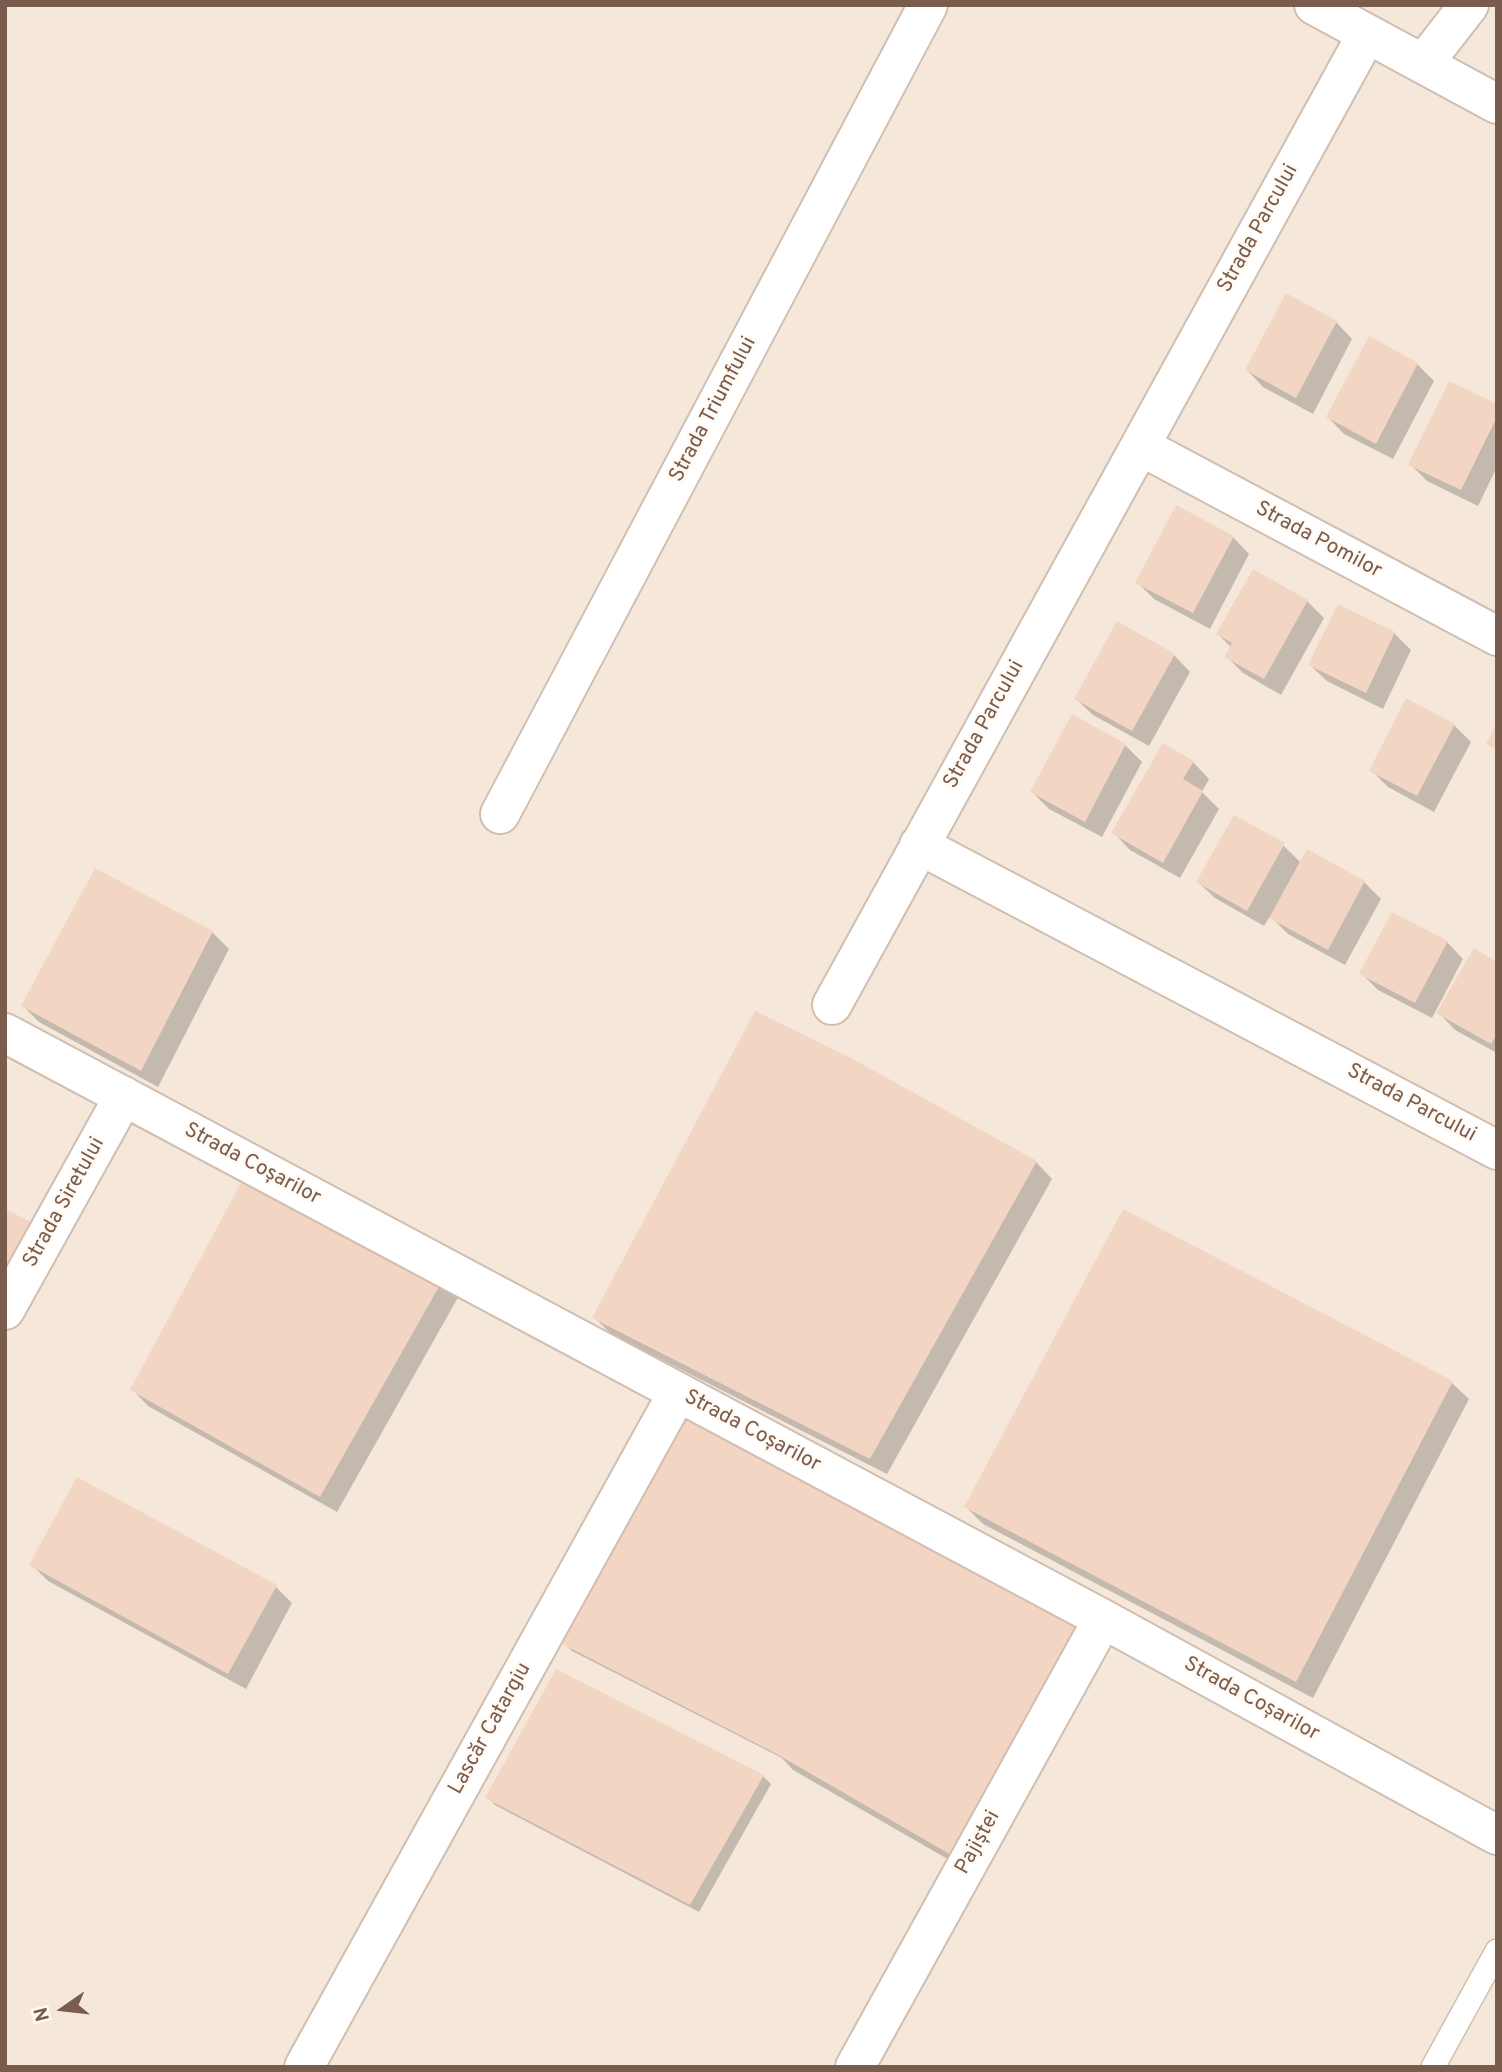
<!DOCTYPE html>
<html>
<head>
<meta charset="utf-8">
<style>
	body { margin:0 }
	#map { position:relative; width:1502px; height:2072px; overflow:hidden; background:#fdf6ec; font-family:Overpass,sans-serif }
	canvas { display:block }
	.frame { position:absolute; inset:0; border:7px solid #7a5c4d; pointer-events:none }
	.north { position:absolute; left:28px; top:1974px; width:70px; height:70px; -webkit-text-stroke:5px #fffaf3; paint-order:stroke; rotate:256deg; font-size:19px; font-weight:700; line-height:28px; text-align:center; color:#7a5c4d }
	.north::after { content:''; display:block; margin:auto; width:24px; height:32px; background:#7a5c4d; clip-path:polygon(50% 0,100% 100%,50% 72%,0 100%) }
</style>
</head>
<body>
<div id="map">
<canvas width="1502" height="2072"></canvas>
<div class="frame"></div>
<div class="north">N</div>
</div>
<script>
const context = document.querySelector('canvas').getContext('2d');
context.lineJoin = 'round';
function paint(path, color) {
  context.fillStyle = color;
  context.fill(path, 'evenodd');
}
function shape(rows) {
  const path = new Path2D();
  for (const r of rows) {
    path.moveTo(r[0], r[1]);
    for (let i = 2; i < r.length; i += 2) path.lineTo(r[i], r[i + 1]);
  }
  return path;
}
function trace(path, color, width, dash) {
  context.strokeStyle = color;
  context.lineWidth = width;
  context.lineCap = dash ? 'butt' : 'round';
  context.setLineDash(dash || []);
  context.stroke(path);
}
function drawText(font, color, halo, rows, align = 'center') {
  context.font = font + ' Overpass,sans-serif';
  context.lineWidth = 5;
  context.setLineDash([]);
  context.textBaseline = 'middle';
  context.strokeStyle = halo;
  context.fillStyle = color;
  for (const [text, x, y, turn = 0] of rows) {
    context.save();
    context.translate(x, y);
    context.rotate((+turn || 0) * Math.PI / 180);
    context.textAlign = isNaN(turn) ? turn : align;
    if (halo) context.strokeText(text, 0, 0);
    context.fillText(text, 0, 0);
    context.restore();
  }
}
const residential = shape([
	[5,5,1497,5,1497,2067,5,2067]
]);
const shadow = shape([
	[1336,322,1352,339,1313,414,1263,387,1247,370],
	[1417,364,1434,381,1393,459,1344,434,1328,417],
	[1497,406,1497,467,1478,506,1427,481,1410,464],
	[1233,537,1249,554,1210,629,1154,599,1137,582],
	[1307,601,1324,618,1281,695,1243,673,1226,656,1231,647,1218,634],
	[1394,633,1411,650,1383,709,1327,681,1310,665],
	[1174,655,1190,672,1149,746,1093,715,1076,699],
	[1454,725,1471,742,1434,812,1388,787,1371,770],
	[1125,745,1142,762,1102,837,1049,809,1032,792],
	[1193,762,1209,779,1202,792,1219,809,1180,878,1130,850,1114,833],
	[1283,845,1301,863,1308,851,1364,882,1381,899,1345,965,1288,934,1270,916,1264,926,1215,898,1198,882],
	[212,932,229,949,158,1087,39,1022,23,1006],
	[1447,942,1463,959,1432,1018,1378,990,1361,973],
	[1497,964,1497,1053,1455,1030,1439,1013],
	[1036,1162,1052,1179,887,1474,611,1334,594,1317],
	[250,1170,460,1294,337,1512,148,1406,132,1389],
	[1452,1383,1469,1399,1313,1698,983,1524,966,1507],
	[682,1419,970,1872,793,1770,782,1758,572,1651,564,1643],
	[31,1564,276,1587,292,1603,246,1689,48,1581],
	[557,1671,763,1776,771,1784,699,1912,495,1805,488,1797]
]);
const building = shape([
	[1286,293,1337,321,1296,398,1245,370],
	[1369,336,1418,363,1376,444,1326,417],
	[1449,381,1497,404,1497,417,1461,490,1408,465],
	[1176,505,1234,536,1193,613,1135,583],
	[1253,569,1308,600,1264,679,1224,657,1232,643,1216,634],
	[1338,604,1395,632,1366,693,1308,665],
	[1117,621,1175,654,1132,731,1074,699],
	[1406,698,1455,724,1417,796,1369,771],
	[1072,714,1126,744,1085,822,1030,792],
	[1497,724,1497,750,1486,744],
	[1163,743,1194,761,1183,779,1203,791,1163,863,1111,833],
	[1234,815,1285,843,1247,911,1196,882],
	[1307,849,1365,881,1328,950,1269,918],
	[95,868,213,931,141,1071,21,1006],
	[1392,912,1448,941,1415,1003,1359,974],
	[1474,948,1497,962,1497,1034,1491,1044,1436,1013],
	[755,1011,851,1058,1037,1161,870,1459,592,1318],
	[249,1168,445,1276,320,1497,130,1390],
	[5,1209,39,1226,5,1283],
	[1123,1209,1453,1381,1296,1682,964,1507],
	[681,1417,893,1529,1088,1621,953,1856,775,1753,562,1644],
	[77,1477,277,1585,228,1674,29,1565],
	[556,1669,764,1775,690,1905,485,1798]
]);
const lane = shape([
	[1433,2067,1497,1951]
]);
const street = shape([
	[1314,5,1497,104],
	[1423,64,1469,5],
	[1140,446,1497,636],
	[500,814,928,5],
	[919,845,1497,1150],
	[832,1005,1367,34],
	[5,1033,1103,1619,1497,1835],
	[5,1310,124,1096],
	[304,2067,678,1392],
	[855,2067,1103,1619]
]);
const streetNames = [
	["Strada Parcului",1259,229,-61],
	["Strada Triumfului",714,410,-62],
	["Strada Pomilor",1318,541,28],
	["Strada Parcului",985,725,-61],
	["Strada Parcului",1411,1104,28],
	["Strada Coșarilor",252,1165,28],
	["Strada Siretului",65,1203,-61],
	["Strada Coșarilor",752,1432,28],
	["Strada Coșarilor",1251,1700,29],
	["Lascăr Catargiu",491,1729,-61],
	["Pajiștei",979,1843,-61]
];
paint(residential, '#f5e8da');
paint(shadow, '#0003');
paint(building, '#f3d5c3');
trace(lane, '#d1beb0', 26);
trace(street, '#d1beb0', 42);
trace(lane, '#fff', 23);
trace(street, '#fff', 38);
drawText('21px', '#7a5c4d', '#fffaf3', streetNames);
</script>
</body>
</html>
